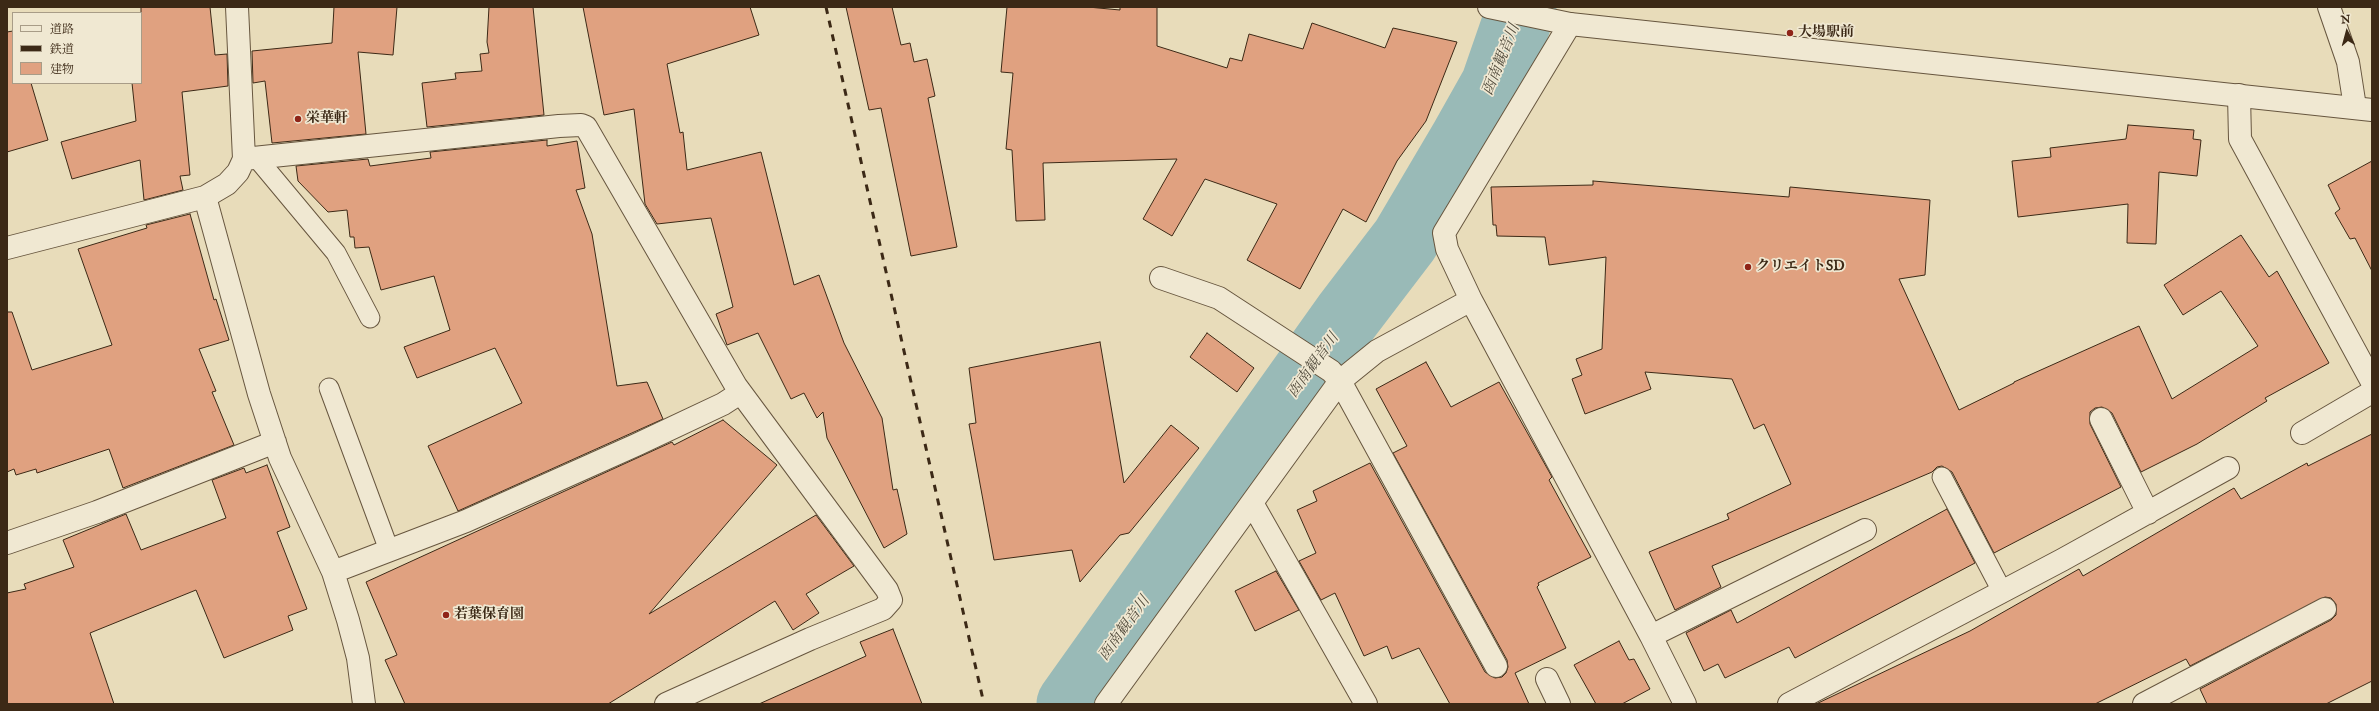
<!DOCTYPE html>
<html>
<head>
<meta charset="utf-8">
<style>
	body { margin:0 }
	#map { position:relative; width:2379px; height:711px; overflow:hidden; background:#e8dcba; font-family:"IM FELL English","Noto Serif JP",serif }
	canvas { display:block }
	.frame { position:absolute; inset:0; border:8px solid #3c2916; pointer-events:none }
	.legend { position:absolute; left:12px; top:12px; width:130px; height:72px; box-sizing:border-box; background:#f0e8d2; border:1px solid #a89c87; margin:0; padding:5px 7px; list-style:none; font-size:12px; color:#3c2916 }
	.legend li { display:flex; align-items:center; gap:8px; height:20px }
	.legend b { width:20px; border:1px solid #a89c87 }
	.north { position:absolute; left:2327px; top:12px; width:40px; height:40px; -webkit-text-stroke:3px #f0e8d2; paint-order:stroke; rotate:354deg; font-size:11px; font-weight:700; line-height:16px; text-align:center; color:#3c2916 }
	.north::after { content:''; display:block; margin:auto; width:14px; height:18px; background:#3c2916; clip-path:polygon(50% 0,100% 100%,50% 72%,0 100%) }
</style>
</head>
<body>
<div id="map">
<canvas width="2379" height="711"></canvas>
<div class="frame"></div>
<ul class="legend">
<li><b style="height:5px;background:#f0e8d2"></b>道路</li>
<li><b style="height:5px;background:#3c2916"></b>鉄道</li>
<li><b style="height:11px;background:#e0a180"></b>建物</li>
</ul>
<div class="north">N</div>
</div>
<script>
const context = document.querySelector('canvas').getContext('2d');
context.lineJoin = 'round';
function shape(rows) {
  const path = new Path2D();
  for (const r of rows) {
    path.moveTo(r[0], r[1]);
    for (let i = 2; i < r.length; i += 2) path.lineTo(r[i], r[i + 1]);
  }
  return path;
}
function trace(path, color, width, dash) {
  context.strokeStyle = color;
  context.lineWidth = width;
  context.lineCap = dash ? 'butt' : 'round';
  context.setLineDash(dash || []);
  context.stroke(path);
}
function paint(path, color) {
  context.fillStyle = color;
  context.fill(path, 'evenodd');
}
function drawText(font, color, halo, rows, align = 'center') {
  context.font = font + ' "IM FELL English","Noto Serif JP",serif';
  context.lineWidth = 3.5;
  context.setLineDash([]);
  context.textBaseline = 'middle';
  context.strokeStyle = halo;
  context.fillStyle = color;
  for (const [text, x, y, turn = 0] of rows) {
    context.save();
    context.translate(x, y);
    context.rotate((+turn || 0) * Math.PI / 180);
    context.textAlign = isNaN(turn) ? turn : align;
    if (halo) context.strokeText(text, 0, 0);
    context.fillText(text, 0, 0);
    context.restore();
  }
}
const river = shape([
	[1071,704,1347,316,1405,240,1464,140,1495,85,1522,7]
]);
const building = shape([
	[141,7,210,7,215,55,227,54,228,86,182,92,190,175,180,176,183,190,144,200,140,160,72,179,61,142,136,121,132,83,141,83,141,7],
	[334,7,397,7,393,55,358,52,366,134,272,143,265,81,253,83,252,51,332,43,334,7],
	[489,7,533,7,544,115,427,127,422,83,456,79,455,73,482,71,480,54,489,53,487,42,489,7],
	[583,7,750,7,759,35,667,64,680,133,683,132,687,170,761,152,794,285,819,275,844,343,882,418,893,490,897,489,907,534,884,548,827,438,823,412,817,418,804,393,791,399,758,333,727,345,716,314,733,307,711,218,657,224,645,204,634,109,604,115,583,7],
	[846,7,892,7,901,45,910,43,914,62,927,59,935,96,928,98,957,247,911,256,881,108,869,110,846,7],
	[1007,7,1088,7,1120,10,1120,7,1157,7,1157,46,1227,68,1230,58,1242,61,1249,34,1303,49,1312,23,1385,48,1393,28,1457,42,1426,121,1397,161,1366,222,1343,209,1300,289,1247,260,1277,204,1205,179,1172,236,1143,219,1177,159,1043,163,1045,220,1016,221,1012,150,1006,149,1013,73,1001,72,1007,7],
	[13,31,13,83,31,83,48,140,7,152,7,32,13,31],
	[2128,125,2194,130,2193,139,2201,140,2197,176,2159,172,2156,244,2127,243,2128,204,2018,217,2012,161,2051,157,2050,148,2126,139,2128,125],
	[547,140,547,146,577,141,585,188,576,190,592,234,617,386,647,382,663,419,458,511,428,446,522,403,495,348,417,378,404,347,450,330,434,276,381,290,369,247,355,248,354,237,350,237,347,210,328,212,298,181,296,166,368,159,370,166,431,158,430,152,547,140],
	[2372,161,2372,271,2355,238,2350,239,2335,213,2340,209,2328,185,2372,161],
	[1593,181,1789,197,1790,187,1930,200,1925,275,1899,279,1959,410,2014,383,2014,382,2139,326,2172,399,2258,346,2221,291,2183,315,2164,285,2241,235,2269,277,2277,271,2329,363,2265,398,2267,401,2197,444,2141,472,2112,413,2102,407,2095,408,2090,412,2090,424,2121,487,1994,553,1952,472,1942,466,1937,467,1932,472,1712,566,1721,587,1675,610,1649,552,1729,519,1727,514,1791,484,1764,424,1754,429,1732,379,1645,372,1651,389,1585,414,1572,379,1582,375,1576,359,1602,349,1606,257,1549,265,1545,237,1497,236,1496,225,1493,225,1491,187,1593,185,1593,181],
	[190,214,214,300,216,299,229,340,199,349,216,391,212,392,234,445,123,488,109,449,37,473,36,469,16,475,14,469,7,472,7,312,12,312,32,370,112,345,78,249,147,228,146,225,190,214],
	[1207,333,1254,368,1237,392,1190,357,1207,333],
	[1100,342,1124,483,1171,425,1199,448,1129,533,1120,535,1080,582,1072,550,994,560,969,424,976,423,969,368,1100,342],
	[1426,362,1451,407,1499,382,1552,477,1549,480,1591,557,1538,583,1539,585,1537,587,1566,648,1515,673,1529,704,1450,704,1419,648,1392,659,1387,646,1364,656,1335,593,1321,600,1299,561,1316,553,1297,510,1317,501,1313,491,1370,463,1485,672,1495,678,1502,677,1506,673,1508,667,1507,660,1393,453,1407,446,1376,389,1426,362],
	[723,420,777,465,649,614,816,515,854,566,806,594,819,613,793,630,775,601,608,704,405,704,385,660,397,655,366,582,672,442,674,445,723,420],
	[2372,434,2372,681,2326,704,2207,704,2200,689,2331,620,2336,615,2336,604,2331,598,2325,597,2190,666,2186,659,2095,704,1816,704,1970,631,2079,569,2083,576,2234,488,2241,499,2307,463,2308,466,2372,434],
	[267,465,290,527,277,532,307,609,288,616,293,630,224,658,196,590,90,633,114,704,7,704,7,593,26,589,24,584,74,567,63,540,126,514,141,550,226,518,212,480,244,468,246,473,267,465],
	[1947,509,1975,563,1795,658,1789,647,1725,678,1718,664,1704,671,1686,633,1731,610,1737,623,1947,509],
	[1276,571,1299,610,1255,631,1235,591,1276,571],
	[893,629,922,704,759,704,866,656,860,642,893,629],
	[1619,641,1629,660,1634,659,1650,689,1622,704,1596,704,1574,665,1619,641]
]);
const service = shape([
	[256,157,336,253,370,318],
	[329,388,389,550],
	[1942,477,2002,591]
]);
const minor = shape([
	[2329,7,2348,62,2355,107],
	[2239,95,2240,139,2372,382],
	[244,159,559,126,581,125,586,127,736,386,887,590,891,600,883,609,810,639,666,704],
	[205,197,259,394,280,458,333,572,348,620,358,658,364,704],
	[7,248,205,197,227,184,238,172,244,159,237,7],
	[1161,278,1219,298,1331,371,1340,381,1496,666],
	[1471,300,1651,636,1685,704],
	[2101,419,2148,513],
	[2302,433,2372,392],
	[1252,503,1366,704],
	[7,543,97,512,275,442],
	[333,572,466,521,636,445,723,404,740,393],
	[1651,636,1865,530],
	[1547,679,1559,704],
	[1106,704,1340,381,1377,351,1471,300,1447,249,1444,233,1570,24],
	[1789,704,2062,560,2228,468],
	[2144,704,2325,609]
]);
const tertiary = shape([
	[1489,7,1570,24,2372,110]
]);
const rail = shape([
	[826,7,984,704]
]);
const markers = [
	[1790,33,4,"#8f2418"],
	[298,119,4,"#8f2418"],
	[1748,267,4,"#8f2418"],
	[446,615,4,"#8f2418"]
];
const poiNames = [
	["大場駅前",1798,33],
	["栄華軒",306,119],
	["クリエイトSD",1756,267],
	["若葉保育園",454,615]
];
const waterNames = [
	["函南観音川",1502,60,-68],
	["函南観音川",1314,366,-54],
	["函南観音川",1125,629,-54]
];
trace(river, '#99bab7', 69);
paint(building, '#e0a180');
trace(building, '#3c2916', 1);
trace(service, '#67563f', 21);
trace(minor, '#67563f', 24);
trace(tertiary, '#67563f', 24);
trace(service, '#f0e8d2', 19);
trace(minor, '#f0e8d2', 22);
trace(tertiary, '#f0e8d2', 22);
trace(rail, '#3c2916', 3, [7, 7]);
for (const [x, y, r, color] of markers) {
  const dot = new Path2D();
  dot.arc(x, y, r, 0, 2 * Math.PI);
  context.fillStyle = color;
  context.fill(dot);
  trace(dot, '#f0e8d2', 1.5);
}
drawText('bold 14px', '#3c2916', '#f0e8d2', poiNames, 'left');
drawText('italic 15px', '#534d3e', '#f0e8d2', waterNames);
</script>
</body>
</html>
